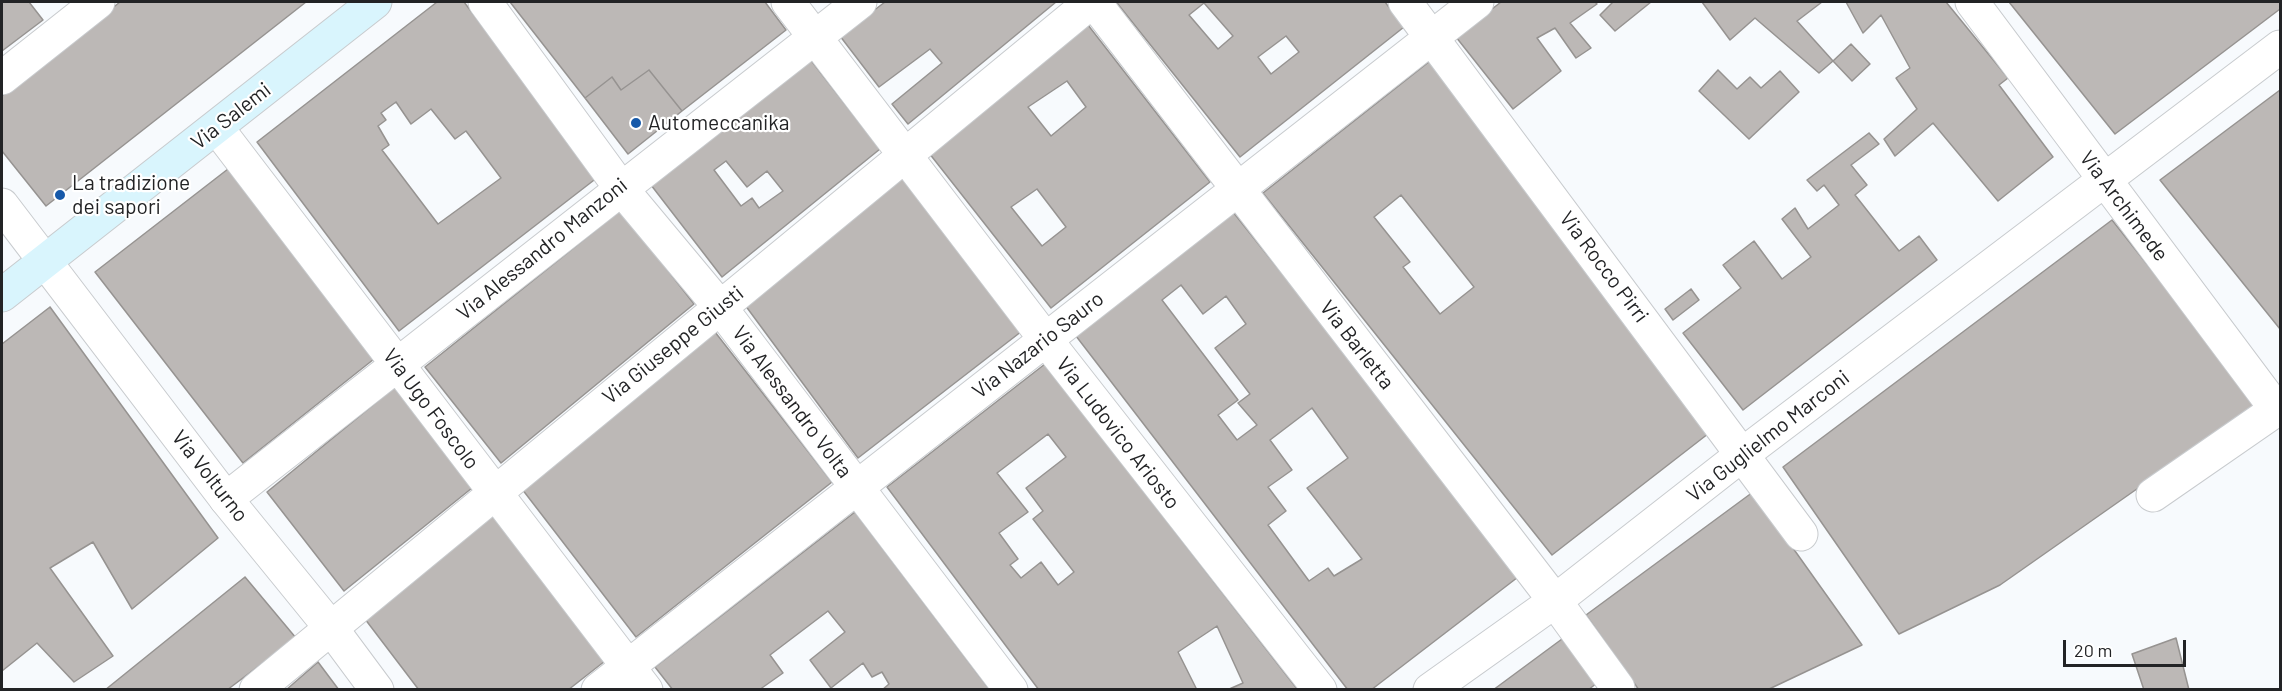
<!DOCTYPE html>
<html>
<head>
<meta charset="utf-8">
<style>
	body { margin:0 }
	#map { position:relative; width:2282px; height:691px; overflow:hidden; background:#f7fafd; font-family:Barlow,sans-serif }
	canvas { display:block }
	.frame { position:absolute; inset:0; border:3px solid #222325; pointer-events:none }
	.scale { position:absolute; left:2063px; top:640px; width:123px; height:27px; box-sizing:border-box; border:3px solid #222325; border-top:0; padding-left:8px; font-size:18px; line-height:21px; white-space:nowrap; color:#222325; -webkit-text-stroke:4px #fff; paint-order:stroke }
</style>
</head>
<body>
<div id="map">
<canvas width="2282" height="691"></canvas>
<div class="frame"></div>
<div class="scale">20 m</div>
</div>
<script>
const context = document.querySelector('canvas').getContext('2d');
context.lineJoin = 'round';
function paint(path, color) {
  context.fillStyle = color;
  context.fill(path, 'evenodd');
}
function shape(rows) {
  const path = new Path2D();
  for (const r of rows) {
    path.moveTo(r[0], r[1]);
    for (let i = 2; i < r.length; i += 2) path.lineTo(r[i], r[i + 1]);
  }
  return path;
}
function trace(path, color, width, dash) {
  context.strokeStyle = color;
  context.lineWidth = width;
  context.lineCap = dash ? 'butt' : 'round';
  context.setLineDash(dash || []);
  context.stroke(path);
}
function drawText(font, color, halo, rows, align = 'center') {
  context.font = font + ' Barlow,sans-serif';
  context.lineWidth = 4.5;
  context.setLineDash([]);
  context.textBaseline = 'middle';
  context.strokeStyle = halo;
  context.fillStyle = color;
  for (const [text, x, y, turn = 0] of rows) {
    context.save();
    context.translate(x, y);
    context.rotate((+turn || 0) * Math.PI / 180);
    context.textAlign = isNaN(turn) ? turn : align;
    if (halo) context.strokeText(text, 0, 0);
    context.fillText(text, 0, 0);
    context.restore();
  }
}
const building = shape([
	[2,2,29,2,43,20,2,51,2,2],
	[120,2,306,2,46,206,2,151,2,96,120,2],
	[437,2,464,2,598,177,399,331,257,142,437,2],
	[396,102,411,124,431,109,455,139,466,131,501,178,438,224,382,150,389,145,378,126,386,120,381,113,396,102],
	[510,2,765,2,786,30,682,111,649,70,621,90,612,77,585,98,510,2],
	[885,2,1056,2,908,124,892,104,942,63,930,49,879,87,840,36,885,2],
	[1119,2,1385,2,1404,27,1240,157,1117,3,1119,2],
	[1204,3,1233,36,1218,49,1189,15,1204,3],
	[1286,36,1299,52,1271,74,1258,57,1286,36],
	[1501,2,1595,2,1597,4,1570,23,1591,48,1576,58,1555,28,1537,38,1561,71,1513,109,1456,37,1501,2],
	[1613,2,1651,2,1615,31,1600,15,1613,2],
	[1702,2,1822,2,1797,21,1833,61,1819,73,1755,18,1730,40,1702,2],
	[1846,2,1946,2,2008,78,1999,85,2053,157,1998,201,1933,123,1895,156,1884,139,1917,109,1896,78,1910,68,1881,15,1863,33,1846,2],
	[2009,2,2280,2,2280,9,2115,134,2009,2],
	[1088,25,1210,182,1051,308,929,153,1088,25],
	[1067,81,1086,107,1051,136,1028,107,1067,81],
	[1037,189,1066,227,1042,246,1011,207,1037,189],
	[1851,44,1870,64,1852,81,1833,61,1851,44],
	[810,59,880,149,722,277,651,185,810,59],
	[726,161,747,187,767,171,783,191,759,208,752,198,741,206,714,170,726,161],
	[1430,61,1713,430,1552,555,1263,193,1430,61],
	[1401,195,1474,287,1440,314,1403,267,1410,262,1374,217,1401,195],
	[649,70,682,111,628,154,585,98,612,77,621,90,649,70],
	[1718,70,1737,89,1750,77,1761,88,1780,71,1799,92,1749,139,1699,91,1718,70],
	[2280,90,2280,329,2160,180,2280,90],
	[1869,133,1879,144,1851,165,1867,185,1855,195,1899,251,1919,236,1937,260,1743,410,1683,333,1741,288,1723,265,1754,241,1782,279,1811,257,1782,219,1795,208,1808,229,1839,205,1824,185,1817,191,1807,180,1869,133],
	[228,169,374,359,243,463,95,272,228,169],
	[903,178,1022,331,858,458,745,305,903,178],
	[621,210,694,304,501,463,425,367,621,210],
	[1233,212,1522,574,1371,690,1348,690,1076,336,1233,212],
	[1181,285,1203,314,1226,296,1246,324,1215,348,1250,394,1238,403,1257,425,1237,440,1218,415,1238,400,1162,300,1181,285],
	[1312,408,1348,458,1307,488,1362,559,1334,576,1328,568,1309,581,1268,525,1286,511,1268,487,1292,470,1270,440,1312,408],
	[2112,220,2258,404,2000,585,1899,634,1783,467,2112,220],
	[1691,289,1699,300,1673,320,1665,309,1691,289],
	[50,307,218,538,132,609,93,542,50,568,113,656,74,682,37,643,2,671,2,344,50,307],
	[715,332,832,482,636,637,522,489,715,332],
	[1045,364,1298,690,1227,690,1243,683,1217,626,1178,652,1197,690,1039,690,887,487,1045,364],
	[1048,434,1066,457,1026,488,1043,511,1033,519,1074,572,1058,585,1041,562,1021,578,1010,565,1018,559,999,533,1028,512,997,473,1048,434],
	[395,387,472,488,344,591,267,492,395,387],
	[1753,492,1862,645,1767,690,1639,690,1586,615,1753,492],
	[855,512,990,690,882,690,889,684,882,672,872,677,863,663,831,688,810,660,845,632,828,611,770,655,783,673,759,690,673,690,655,667,855,512],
	[494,514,605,661,568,690,419,690,365,619,494,514],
	[245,577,296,638,227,690,105,690,245,577],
	[2176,638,2189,690,2144,690,2132,654,2176,638],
	[1562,639,1597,683,1588,690,1493,690,1562,639],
	[318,662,339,690,286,690,318,662]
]);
const minor = shape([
	[485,2,620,187,720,307,1011,690],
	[788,2,1046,340,1320,690],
	[1094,2,1555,601,1618,688],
	[1405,2,1801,534],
	[1972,2,2277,410],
	[2,78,98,2],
	[217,128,646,690],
	[2153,495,2280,407],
	[226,499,860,2],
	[256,690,1091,2],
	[598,690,1477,2],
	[1430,690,1555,601,1743,454,2280,47]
]);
const tertiary = shape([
	[2,205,226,499,331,628,377,690]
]);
const secondary = shape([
	[2,295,375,2]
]);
const markers = [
	[636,123,6,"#1659a9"],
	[60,195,6,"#1659a9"]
];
const streetNames = [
	["Via Salemi",231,116,-38],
	["Via Archimede",2124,206,53],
	["Via Alessandro Manzoni",542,249,-39],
	["Via Rocco Pirri",1604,267,53],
	["Via Giuseppe Giusti",673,345,-39],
	["Via Nazario Sauro",1038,345,-38],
	["Via Barletta",1357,345,52],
	["Via Alessandro Volta",792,402,53],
	["Via Ugo Foscolo",431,409,53],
	["Via Ludovico Ariosto",1118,433,52],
	["Via Guglielmo Marconi",1768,436,-38],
	["Via Volturno",210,476,52]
];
const poiNames = [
	["Automeccanika",648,123],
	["La tradizione",72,183],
	["dei sapori",72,207]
];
paint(building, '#bcb8b6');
trace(building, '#969391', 1.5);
trace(minor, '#c8cbce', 35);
trace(tertiary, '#c8cbce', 35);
trace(secondary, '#c8cbce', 35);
trace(minor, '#fff', 33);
trace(tertiary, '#fff', 33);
trace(secondary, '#d9f5fd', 33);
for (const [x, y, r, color] of markers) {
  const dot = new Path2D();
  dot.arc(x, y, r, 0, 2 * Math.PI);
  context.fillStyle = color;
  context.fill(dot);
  trace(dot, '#fff', 2);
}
drawText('21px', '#222325', '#fff', streetNames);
drawText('21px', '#222325', '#fff', poiNames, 'left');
</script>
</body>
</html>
